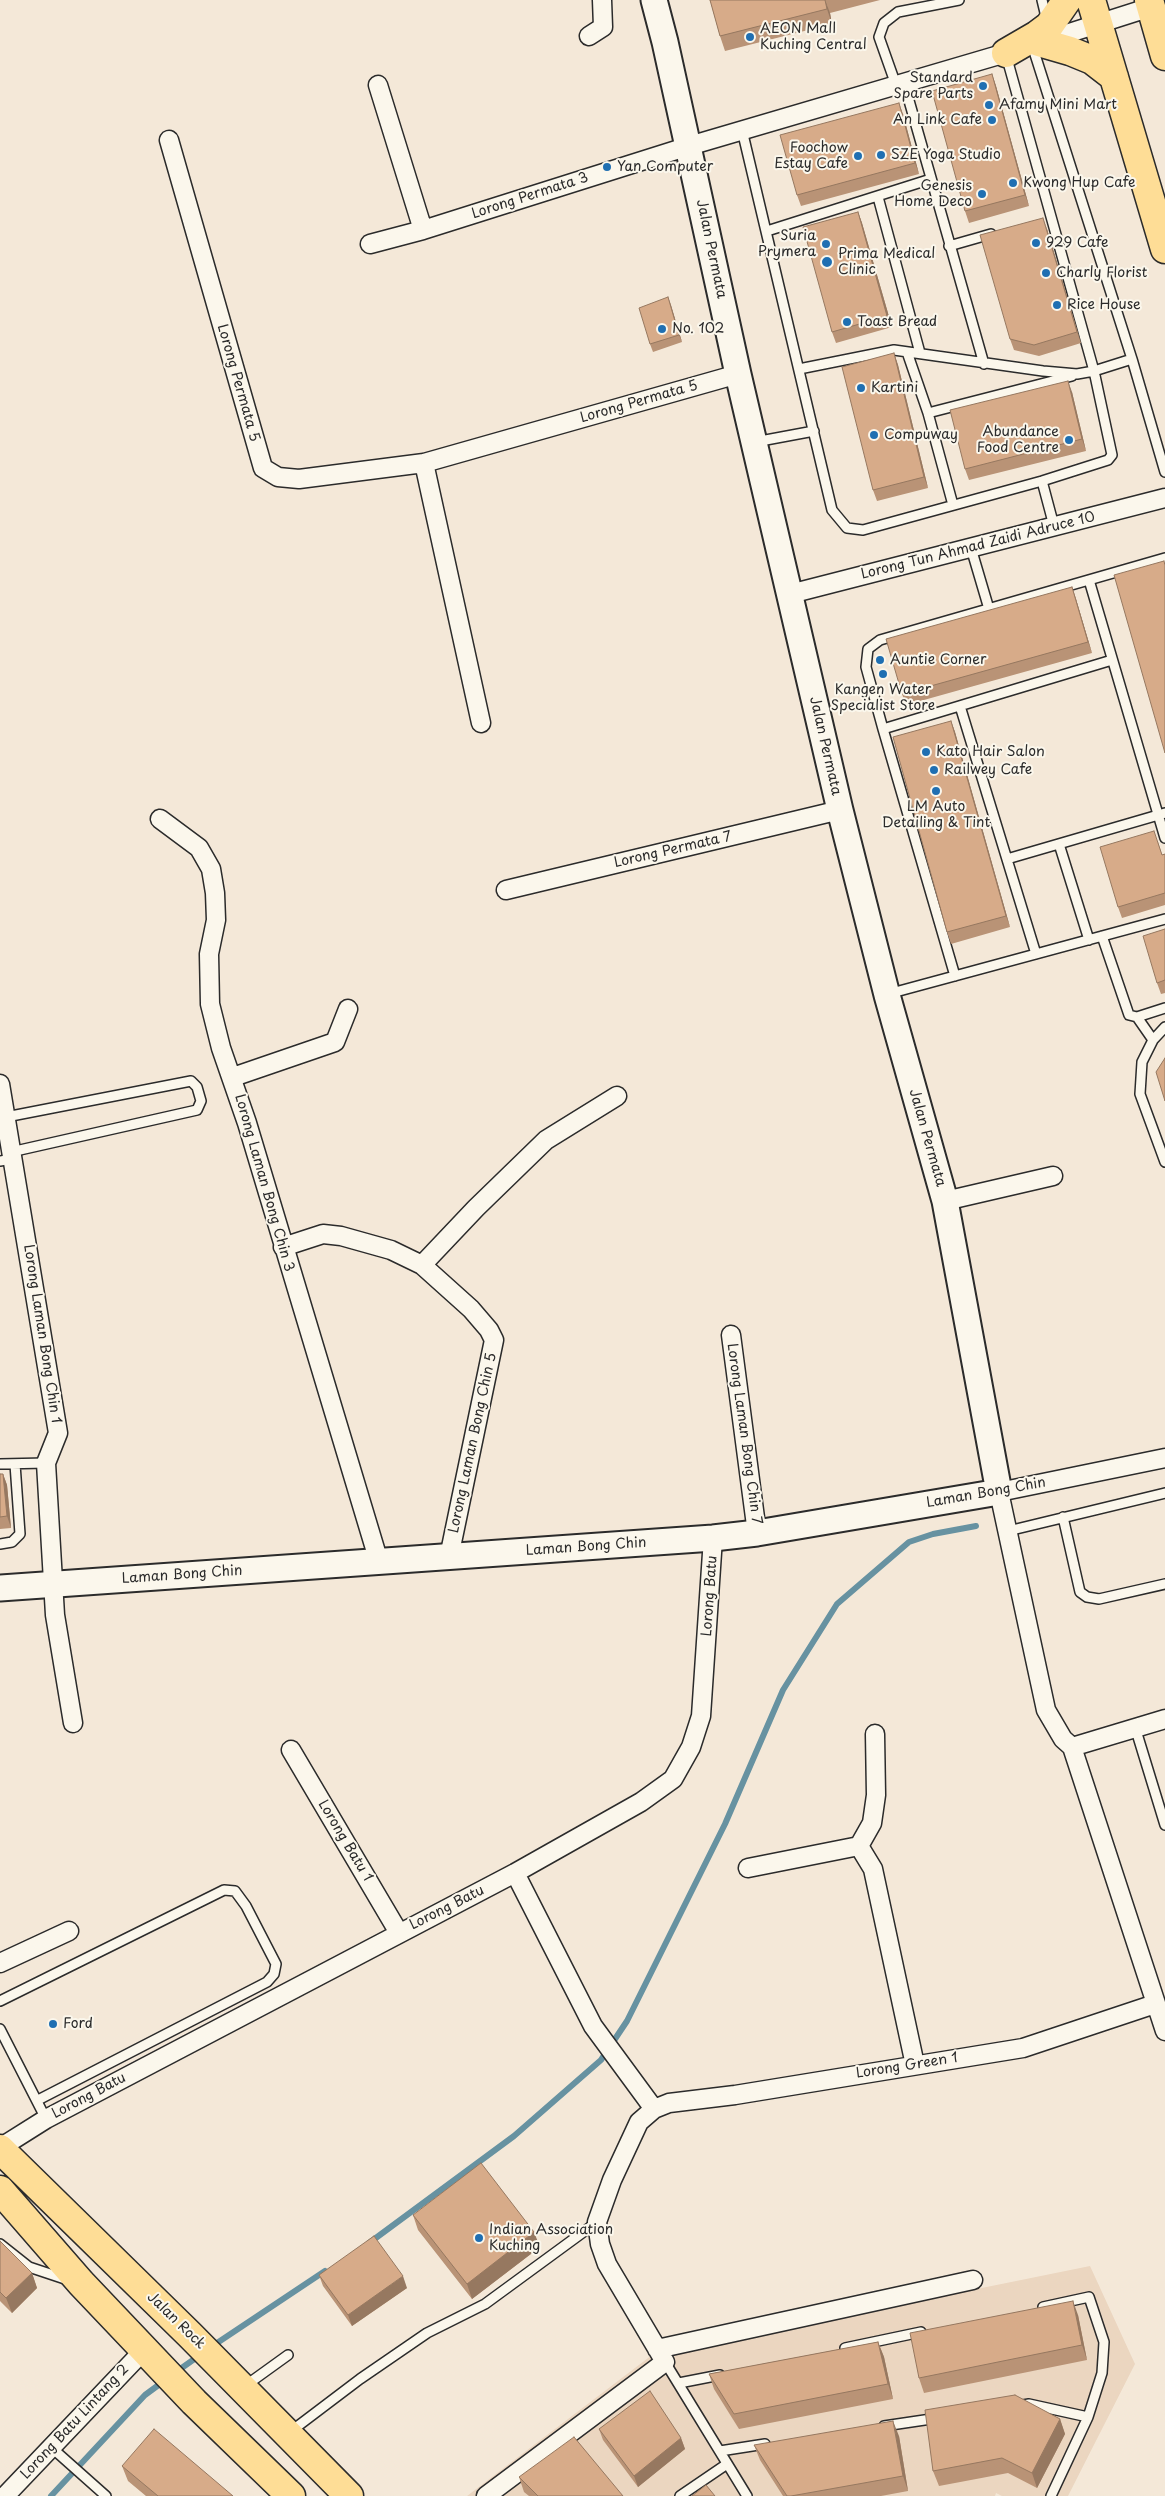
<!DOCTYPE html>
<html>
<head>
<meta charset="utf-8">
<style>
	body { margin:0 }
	canvas { display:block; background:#f4e8d8 }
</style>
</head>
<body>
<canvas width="1165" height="2496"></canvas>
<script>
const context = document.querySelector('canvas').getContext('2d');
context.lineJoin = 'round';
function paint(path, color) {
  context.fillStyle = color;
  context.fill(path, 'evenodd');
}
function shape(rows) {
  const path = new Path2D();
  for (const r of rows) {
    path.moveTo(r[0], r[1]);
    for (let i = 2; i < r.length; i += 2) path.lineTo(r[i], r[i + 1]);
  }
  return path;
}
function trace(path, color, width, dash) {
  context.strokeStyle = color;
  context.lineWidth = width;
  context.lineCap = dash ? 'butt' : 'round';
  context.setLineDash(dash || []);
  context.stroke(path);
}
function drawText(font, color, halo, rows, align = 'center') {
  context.font = font + ' "Playpen Sans",sans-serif';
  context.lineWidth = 4;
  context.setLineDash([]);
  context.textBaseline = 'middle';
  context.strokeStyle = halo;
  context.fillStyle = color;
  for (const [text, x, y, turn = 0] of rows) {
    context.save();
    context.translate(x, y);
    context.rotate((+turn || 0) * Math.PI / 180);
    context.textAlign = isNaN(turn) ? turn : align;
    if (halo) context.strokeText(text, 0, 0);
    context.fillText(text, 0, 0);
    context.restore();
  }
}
const built = shape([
	[1090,2266,1135,2364,1068,2496,1002,2496,996,2493,995,2496,467,2496,652,2355]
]);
const stream = shape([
	[369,2243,514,2136,601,2060,627,2021,725,1824,783,1690,837,1604,909,1542,933,1534,976,1526],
	[211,2347,325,2271],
	[176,2372,200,2355],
	[51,2496,145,2395,164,2381]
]);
const lane = shape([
	[1042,0,1047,21],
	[1032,45,1132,359,1165,472],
	[1006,55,1094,371,1132,359],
	[904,83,984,364],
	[896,85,879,37,884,23,898,12,959,0],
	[742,130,832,510,847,528,863,530,1042,481,1108,460,1112,455,1094,371,1077,374,1043,371,894,350,799,369],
	[878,197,920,353],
	[767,231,931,179],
	[949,246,991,234],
	[907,352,928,413,953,505],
	[928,413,1072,376],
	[755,442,814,431],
	[1042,481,1054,526],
	[971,548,989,609],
	[1089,580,1165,838],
	[960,706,1036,954],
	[883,729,1112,660],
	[1059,844,1089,940],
	[1007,859,1165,813],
	[1102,936,1129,1015,1137,1017,1165,1008],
	[955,976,883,729,866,667,868,649,880,640,1165,558],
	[888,994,1165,919],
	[1137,1017,1153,1040],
	[1165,1027,1153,1040,1142,1062,1140,1094,1165,1162],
	[6,1117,191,1081,197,1087,201,1101,197,1110,11,1152],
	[0,1161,12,1159],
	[0,1464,46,1463],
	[1063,1517,1080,1592,1087,1597,1099,1599,1165,1584],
	[1008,1531,1165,1493],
	[0,1544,12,1542,20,1534,15,1464],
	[1135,1727,1165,1825],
	[0,2001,224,1890,235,1891,246,1906,276,1964,274,1974,267,1982,38,2100],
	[0,2029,46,2119],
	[0,2244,29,2267,68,2280],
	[1043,2307,1089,2297,1104,2342,1102,2373,1088,2417,1051,2496],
	[845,2348,921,2332],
	[665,2362,747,2496],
	[679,2383,720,2375],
	[245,2386,288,2355],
	[1023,2405,1029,2404,1088,2417],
	[884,2426,938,2418],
	[290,2432,360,2379,427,2333,485,2304,597,2222],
	[52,2448,106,2496],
	[720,2451,765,2444],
	[680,2496,727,2464]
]);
const street = shape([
	[589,36,603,27,602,0],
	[1041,42,1151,7],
	[378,85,423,230],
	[169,140,263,468,278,477,299,479,424,463,738,374],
	[370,244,423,230,689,146,1016,50],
	[424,463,481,723],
	[790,594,1165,498],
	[160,819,199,848,211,869,215,893,216,920,209,954,210,1004,221,1048,247,1123,379,1562],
	[506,890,840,810],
	[233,1077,335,1042,348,1009],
	[0,1084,58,1433,46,1463,55,1615,73,1723],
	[945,1201,1053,1176],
	[283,1247,323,1234,341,1236,391,1250,422,1265,471,1309,489,1330,494,1340,449,1557],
	[422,1265,476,1208,546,1140,617,1096],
	[731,1335,757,1533],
	[1165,1458,999,1492,1046,1710,1063,1739,1072,1747,1165,2031],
	[1072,1747,1165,1719],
	[291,1750,399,1933],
	[859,1846,873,1869,915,2065],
	[859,1846,872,1823,876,1795,875,1734],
	[748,1868,859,1846],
	[515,1873,593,2026,654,2109],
	[0,1963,69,1931],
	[0,2148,46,2119,515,1873,641,1802,673,1779,691,1747,701,1716,713,1538],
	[657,2349,973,2280],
	[5,2496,145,2349],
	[486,2496,665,2362,607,2264,600,2244,597,2222,612,2180,639,2122,654,2109,669,2103,735,2095,1023,2048,1155,2004]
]);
const secondary = shape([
	[0,1588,713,1538,757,1533,999,1492,945,1201,887,995,840,810,738,374,665,42,654,0]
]);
const primary = shape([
	[1091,0,1165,249],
	[1149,0,1165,56],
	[1039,42,1070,51,1092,60,1114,77],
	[1006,53,1037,35,1049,26,1067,0],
	[0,2149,190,2335,349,2496],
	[0,2190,81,2283,194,2402,291,2496]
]);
const wall = shape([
	[710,0,880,0,830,13,832,24,725,51,720,36],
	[992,74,996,86,1029,206,969,223,965,211],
	[903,114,919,174,801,206,797,195],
	[858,212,862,223,892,327,836,343,832,332],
	[1047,229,1081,343,1039,356,1014,350,1010,339],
	[668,297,682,342,653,352,650,344],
	[894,353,898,365,928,488,877,501,873,490],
	[1072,392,1086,451,969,480,965,469],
	[1072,587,1076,599,1092,653,906,705,902,694],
	[951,721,955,732,1010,927,951,944,947,932],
	[1158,842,1162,855,1165,854,1165,905,1122,918,1118,907],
	[1165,929,1165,993,1161,994,1157,983],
	[0,1474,3,1474,7,1485,11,1528,0,1529],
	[413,2215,540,2247,472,2299,418,2230],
	[0,2241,32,2273,37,2288,12,2313,0,2301],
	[319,2275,407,2288,352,2326,323,2286],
	[1078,2315,1087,2360,924,2393,919,2378],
	[878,2342,884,2357,893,2399,739,2429,714,2389,709,2374],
	[1060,2419,1065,2434,1037,2488,1008,2473,939,2486,933,2471],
	[599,2429,681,2438,685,2449,638,2487,603,2440],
	[899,2436,908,2491,881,2496,783,2496,760,2460,754,2445],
	[122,2466,233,2496,146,2496,128,2481],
	[519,2477,623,2496,529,2496,524,2492]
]);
const shadedWall = shape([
	[825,0,830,13,832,24,827,9],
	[992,74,996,86,1029,206,1025,195],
	[899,103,903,114,919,174,915,163],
	[858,212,862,223,892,327,887,316],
	[1043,218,1047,229,1081,343,1077,332],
	[668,297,671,305,682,342,679,335],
	[894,353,898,365,928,488,924,477],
	[1068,381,1072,392,1086,451,1082,439],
	[1072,587,1076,599,1092,653,1088,642],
	[951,721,955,732,1010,927,1006,916],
	[3,1474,7,1485,11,1528,7,1516],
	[534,2232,540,2247,472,2299,467,2284],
	[32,2273,37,2288,12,2313,6,2298],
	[403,2276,407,2288,352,2326,348,2315],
	[1073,2301,1078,2315,1087,2360,1082,2345],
	[878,2342,884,2357,893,2399,888,2384],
	[1060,2419,1065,2434,1037,2488,1032,2473],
	[893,2421,899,2436,908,2491,903,2476],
	[681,2438,685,2449,638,2487,634,2476]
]);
const building = shape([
	[710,0,825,0,827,9,720,36,710,0],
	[992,74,1025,195,965,211,932,91,992,74],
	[899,103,915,163,797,195,780,135,899,103],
	[858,212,887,316,832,332,803,227,858,212],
	[1043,218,1077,332,1034,345,1010,339,980,235,1043,218],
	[668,297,679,335,650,344,639,308,668,297],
	[894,353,924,477,873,490,842,367,894,353],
	[1068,381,1082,439,965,469,950,410,1068,381],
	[1164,561,1165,565,1165,753,1114,575,1164,561],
	[1072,587,1088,642,902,694,886,639,1072,587],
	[951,721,1006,916,947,932,893,737,951,721],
	[1154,831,1162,855,1165,854,1165,893,1118,907,1100,847,1154,831],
	[1165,929,1165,980,1157,983,1143,936,1165,929],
	[1165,1058,1165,1101,1156,1072,1165,1058],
	[0,1474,3,1474,7,1516,0,1517,0,1474],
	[481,2163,534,2232,467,2284,413,2215,481,2163],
	[374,2236,403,2276,348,2315,319,2275,374,2236],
	[0,2241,32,2273,6,2298,0,2292,0,2241],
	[1073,2301,1082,2345,919,2378,910,2333,1073,2301],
	[878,2342,888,2384,734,2414,709,2374,878,2342],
	[650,2391,681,2438,634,2476,599,2429,650,2391],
	[1015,2395,1060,2419,1032,2473,1002,2458,933,2471,925,2410,1015,2395],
	[893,2421,903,2476,791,2496,787,2496,754,2445,893,2421],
	[154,2429,233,2496,158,2496,122,2466,154,2429],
	[574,2437,623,2496,538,2496,519,2477,574,2437],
	[706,2485,715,2496,692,2496,706,2485]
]);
const markers = [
	[750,37,5,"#1f6fb2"],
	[983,86,5,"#1f6fb2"],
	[989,105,5,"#1f6fb2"],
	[992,120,5,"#1f6fb2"],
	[881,155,5,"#1f6fb2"],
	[858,156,5,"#1f6fb2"],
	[607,167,5,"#1f6fb2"],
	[1013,183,5,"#1f6fb2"],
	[982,194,5,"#1f6fb2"],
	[1036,243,5,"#1f6fb2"],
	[826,244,5,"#1f6fb2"],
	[827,262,6,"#1f6fb2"],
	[1046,273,5,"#1f6fb2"],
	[1057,305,5,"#1f6fb2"],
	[847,322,5,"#1f6fb2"],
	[662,329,5,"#1f6fb2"],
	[861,388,5,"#1f6fb2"],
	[874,435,5,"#1f6fb2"],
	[1069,440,5,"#1f6fb2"],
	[880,660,5,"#1f6fb2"],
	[883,674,5,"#1f6fb2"],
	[926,752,5,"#1f6fb2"],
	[934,770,5,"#1f6fb2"],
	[936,791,5,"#1f6fb2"],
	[53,2024,5,"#1f6fb2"],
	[479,2238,5,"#1f6fb2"]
];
const poiNames = [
	["AEON Mall",760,29],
	["Kuching Central",760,45],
	["Standard",973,78,"right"],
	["Spare Parts",973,94,"right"],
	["Afamy Mini Mart",999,105],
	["An Link Cafe",982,120,"right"],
	["Foochow",848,148,"right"],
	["Estay Cafe",848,164,"right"],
	["SZE Yoga Studio",891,155],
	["Yan Computer",617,167],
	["Kwong Hup Cafe",1023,183],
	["Genesis",972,186,"right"],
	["Home Deco",972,202,"right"],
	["Suria",816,236,"right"],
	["Prymera",816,252,"right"],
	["929 Cafe",1046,243],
	["Prima Medical",838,254],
	["Clinic",838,270],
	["Charly Florist",1056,273],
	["Rice House",1067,305],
	["Toast Bread",857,322],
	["No. 102",672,329],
	["Kartini",871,388],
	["Abundance",1059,432,"right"],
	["Food Centre",1059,448,"right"],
	["Compuway",884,435],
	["Auntie Corner",890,660],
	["Kangen Water",883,690,"center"],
	["Specialist Store",883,706,"center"],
	["Kato Hair Salon",936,752],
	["Railwey Cafe",944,770],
	["LM Auto",936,807,"center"],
	["Detailing & Tint",936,823,"center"],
	["Ford",63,2024],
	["Indian Association",489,2230],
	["Kuching",489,2246]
];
const streetNames = [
	["Lorong Permata 3",530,196,-18],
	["Jalan Permata",711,249,78],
	["Lorong Permata 5",238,383,74],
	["Lorong Permata 5",639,402,-16],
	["Lorong Tun Ahmad Zaidi Adruce 10",978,546,-14],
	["Jalan Permata",825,746,77],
	["Lorong Permata 7",673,850,-13],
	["Jalan Permata",927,1138,74],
	["Lorong Laman Bong Chin 3",264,1183,74],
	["Lorong Laman Bong Chin 1",42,1334,81],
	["Lorong Laman Bong Chin 7",744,1434,82],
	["Lorong Laman Bong Chin 5",473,1443,-78],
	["Laman Bong Chin",986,1493,-10],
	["Laman Bong Chin",586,1547,-4],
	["Laman Bong Chin",182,1575,-4],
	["Lorong Batu",710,1596,-86],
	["Lorong Batu 1",345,1841,59],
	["Lorong Batu",447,1908,-27],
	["Lorong Green 1",907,2066,-9],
	["Lorong Batu",89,2096,-28],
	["Jalan Rock",176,2321,44],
	["Lorong Batu Lintang 2",75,2422,-47]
];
paint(built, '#ebd6c0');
trace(stream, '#6792a1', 6);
trace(lane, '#2b2b2b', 12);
trace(street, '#2b2b2b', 21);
trace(secondary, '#2b2b2b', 29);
trace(primary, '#2b2b2b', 31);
trace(lane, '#fbf7ec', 9);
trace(street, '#fbf7ec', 18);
trace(secondary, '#fbf7ec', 25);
trace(primary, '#fedd96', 28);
paint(wall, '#b99376');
paint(shadedWall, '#967860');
paint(building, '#d7ab89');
trace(building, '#967860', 1);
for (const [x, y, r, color] of markers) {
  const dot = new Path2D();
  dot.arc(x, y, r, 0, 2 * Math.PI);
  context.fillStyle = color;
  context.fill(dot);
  trace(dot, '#fbf7ec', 2);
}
drawText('14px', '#2b2b2b', '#fbf7ec', poiNames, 'left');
drawText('14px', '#2b2b2b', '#fbf7ec', streetNames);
</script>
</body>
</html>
